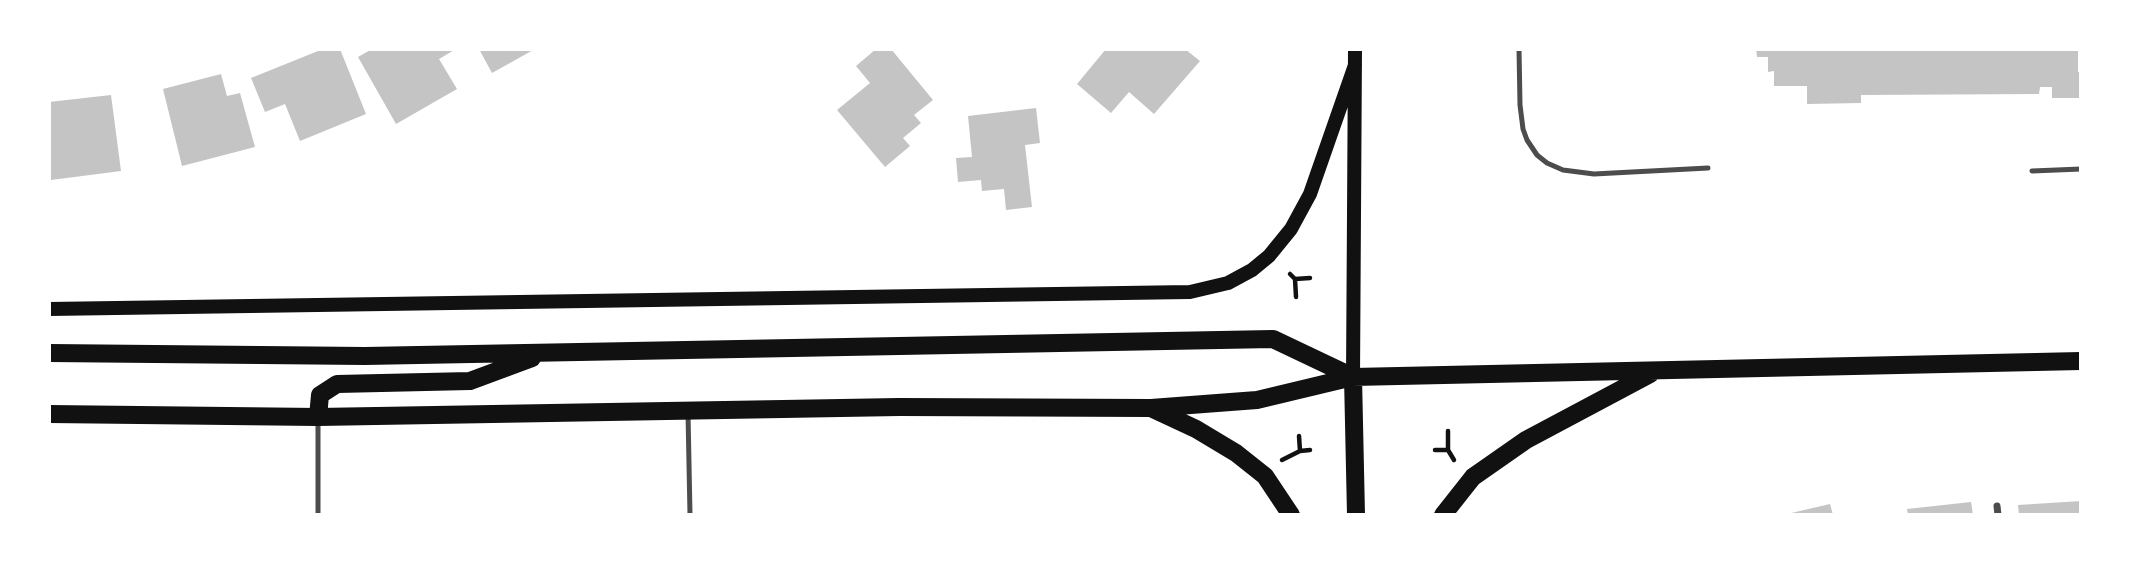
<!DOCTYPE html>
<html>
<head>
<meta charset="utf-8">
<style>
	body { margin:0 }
	#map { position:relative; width:2130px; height:564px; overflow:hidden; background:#fff; font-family:"Archivo Narrow",sans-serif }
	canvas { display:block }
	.frame { position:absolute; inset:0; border:51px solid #fff; pointer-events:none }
</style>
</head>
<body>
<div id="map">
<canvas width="2130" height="564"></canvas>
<div class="frame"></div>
</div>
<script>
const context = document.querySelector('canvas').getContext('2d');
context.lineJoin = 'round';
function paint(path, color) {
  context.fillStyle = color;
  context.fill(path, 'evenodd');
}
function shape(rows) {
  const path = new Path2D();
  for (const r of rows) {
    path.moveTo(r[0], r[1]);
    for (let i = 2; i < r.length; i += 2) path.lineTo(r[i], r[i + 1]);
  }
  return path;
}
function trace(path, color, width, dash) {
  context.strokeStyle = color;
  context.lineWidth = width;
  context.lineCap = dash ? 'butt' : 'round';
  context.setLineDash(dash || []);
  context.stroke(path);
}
const building = shape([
	[323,49,340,49,366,114,300,141,285,104,265,112,251,78],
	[372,49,456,49,439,59,457,89,396,124,358,57],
	[479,49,535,49,492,73],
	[876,49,891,49,933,100,914,115,921,123,903,138,910,146,885,167,837,110,870,83,856,66],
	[1106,49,1185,49,1200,61,1154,114,1129,92,1111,113,1077,84],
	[1756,49,2078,49,2078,72,2081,72,2081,98,2052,98,2052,87,2040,87,2039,94,1861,95,1861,103,1807,104,1807,86,1774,86,1774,71,1768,72,1768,57,1757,57],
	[221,74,227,96,240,93,255,147,182,166,163,89],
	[111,95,121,171,51,180,49,102],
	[1036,108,1040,143,1025,145,1032,207,1006,210,1004,189,982,191,981,180,958,182,956,158,972,157,968,116],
	[2081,501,2081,515,2019,515,2018,505],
	[1971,502,1973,515,1908,515,1907,509],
	[1830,504,1833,515,1787,515,1787,514]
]);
const path = shape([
	[1290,274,1295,279,1310,278],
	[1295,279,1296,297],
	[1448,431,1448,450,1454,460],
	[1435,450,1448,450],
	[1300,451,1310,450],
	[1282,460,1300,451,1299,436]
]);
const service = shape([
	[1519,49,1520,105,1523,129,1527,140,1537,155,1547,163,1563,170,1594,174,1708,168],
	[2032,171,2081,169],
	[688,413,690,515],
	[318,420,318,515]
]);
const minor = shape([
	[1997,506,1998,515]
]);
const secondary = shape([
	[49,309,1190,292,1228,283,1252,270,1269,256,1291,229,1310,194,1355,65],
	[1353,377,1355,49]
]);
const primary = shape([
	[49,353,365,356,1273,339,1353,377],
	[1353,377,1356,515],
	[1151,408,1196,429,1236,453,1265,476,1291,515],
	[49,414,318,417,899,407,1151,408,1257,400,1353,377,2081,361],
	[318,417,320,395,337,384,470,381,532,358],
	[1443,515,1473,477,1526,440,1650,374]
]);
paint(building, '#c4c4c4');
trace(path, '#111', 4.5);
trace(service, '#4c4c4c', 5);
trace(minor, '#4c4c4c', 7);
trace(secondary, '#111', 14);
trace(primary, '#111', 18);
</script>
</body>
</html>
